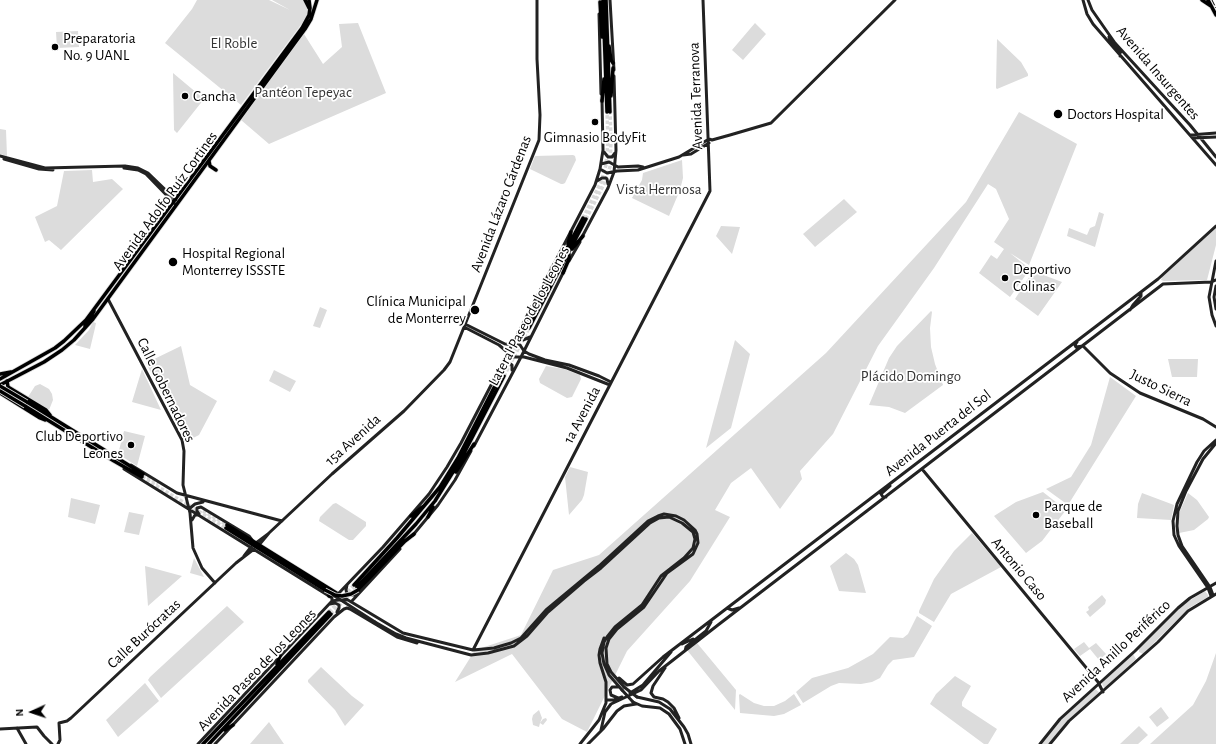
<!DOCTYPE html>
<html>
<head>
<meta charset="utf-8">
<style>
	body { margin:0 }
	#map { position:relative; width:1216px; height:744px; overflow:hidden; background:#fff; font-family:"Alegreya Sans",sans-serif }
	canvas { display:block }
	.north { position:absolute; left:12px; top:692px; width:40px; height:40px; -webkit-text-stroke:3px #fff; paint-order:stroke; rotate:267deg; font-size:11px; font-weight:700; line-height:16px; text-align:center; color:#000 }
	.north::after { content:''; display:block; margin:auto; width:14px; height:18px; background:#000; clip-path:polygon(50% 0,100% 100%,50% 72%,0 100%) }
</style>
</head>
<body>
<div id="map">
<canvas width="1216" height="744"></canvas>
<div class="north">N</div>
</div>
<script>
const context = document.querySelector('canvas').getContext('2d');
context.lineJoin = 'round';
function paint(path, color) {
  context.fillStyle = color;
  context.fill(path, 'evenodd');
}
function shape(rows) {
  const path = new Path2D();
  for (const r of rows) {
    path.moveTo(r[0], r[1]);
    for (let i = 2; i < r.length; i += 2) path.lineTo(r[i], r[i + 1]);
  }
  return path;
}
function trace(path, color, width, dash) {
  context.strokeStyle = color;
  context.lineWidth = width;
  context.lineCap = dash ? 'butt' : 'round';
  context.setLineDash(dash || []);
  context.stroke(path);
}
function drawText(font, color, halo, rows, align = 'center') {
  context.font = font + ' "Alegreya Sans",sans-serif';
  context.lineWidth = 3.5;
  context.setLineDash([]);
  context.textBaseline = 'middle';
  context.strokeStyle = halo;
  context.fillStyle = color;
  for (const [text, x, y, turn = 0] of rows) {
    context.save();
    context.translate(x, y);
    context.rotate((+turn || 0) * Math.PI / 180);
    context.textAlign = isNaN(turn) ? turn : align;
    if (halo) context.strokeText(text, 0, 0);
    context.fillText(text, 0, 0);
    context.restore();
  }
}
const green = shape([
	[197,0,269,0,290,10,272,0,305,0,307,3,308,10,306,18,241,105,165,43,192,9],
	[358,23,386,93,269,144,241,120,304,34,323,64,342,47,339,24],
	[755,23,766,34,743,60,732,50],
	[78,31,79,47,57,48,56,32],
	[997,39,1021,62,1028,74,1028,76,997,89,996,88],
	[173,73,204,99,177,133,174,130],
	[1019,112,1077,144,1029,265,1010,253,1030,269,1010,297,979,273,991,255,997,259,1004,249,994,242,1009,219,996,189,988,184,934,268,878,346,833,434,800,471,802,479,780,509,751,468,731,483,715,510,730,517,690,581,627,651,587,732,562,719,512,654,455,682,475,650,521,635,553,570,599,555,826,353,966,202],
	[0,129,6,130,7,156,0,154],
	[573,155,575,156,576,160,565,183,563,184,561,184,530,169,535,156],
	[682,160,683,178,680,190,669,216,632,198,642,180,643,173],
	[92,170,93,182,112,179,123,189,61,250,49,240,45,242,35,217,57,206,64,171],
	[844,199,857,212,815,247,803,234],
	[1099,212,1104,214,1095,247,1067,236,1069,228,1087,235,1090,228,1095,226],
	[721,226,740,227,732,254,716,236],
	[1216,227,1216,245,1207,280,1164,281,1161,280,1162,277],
	[1033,271,1062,282,1038,316,1015,299],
	[320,307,327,310,320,328,313,326],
	[931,311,932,312,930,328,931,347,935,364,943,385,905,413,889,407,869,405,889,358,897,346],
	[93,322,96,323,95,328,90,349,75,345,89,330],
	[735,340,750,354,731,428,706,448],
	[181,346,190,385,217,401,199,435,187,441,146,363],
	[1168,359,1198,359,1197,377,1172,377],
	[546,366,564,369,580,375,581,379,572,397,567,398,540,383,539,379],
	[142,369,161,410,132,402],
	[274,370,296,381,290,392,269,381],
	[1110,377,1136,396,1068,505,1046,489,1071,477,1091,445],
	[40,384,49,389,52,394,53,400,49,410,28,397,35,386],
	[124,431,145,436,137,466,118,454],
	[570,467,588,472,584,495,582,500,569,515,565,477],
	[1043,492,1066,510,1042,541,1026,553,994,516,1016,502],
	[1142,493,1174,505,1171,520,1137,518,1138,504],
	[1188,493,1197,500,1209,517,1208,519,1194,530,1179,533,1178,522,1180,511],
	[71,498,100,505,95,524,68,517],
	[336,503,366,522,366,526,353,540,349,540,319,521,320,517,333,504],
	[129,512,144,515,139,535,124,532],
	[972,533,1001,567,951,594,934,622,919,613,919,611,934,579,954,551],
	[846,553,854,559,858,565,866,593,839,591,830,566],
	[194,558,204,577,190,573],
	[145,566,182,576,148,606],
	[1205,591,1208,595,1208,597,1189,608,1143,654,1139,652,1139,649,1181,606],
	[1102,595,1106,600,1105,604,1090,617,1086,612,1089,610,1088,607],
	[227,606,244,622,161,698,148,680,150,677],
	[917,616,932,626,914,657,893,660,888,665,880,678,872,682,861,684,839,683,831,686,803,703,796,692,812,678,848,668,873,654,890,637,903,638,908,634],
	[1084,642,1089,648,1096,643,1106,654,1099,660,1090,649,1080,656,1074,649],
	[697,643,736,690,735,710,687,650],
	[1216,653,1216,744,1150,744,1193,705,1206,681],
	[1133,654,1136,659,1105,688,1103,686,1102,683],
	[321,667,352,696,364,705,345,726,335,710,308,682,308,680],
	[955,676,971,686,962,702,962,706,997,729,988,744,984,744,930,704,936,694],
	[145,683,159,701,118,737,106,720],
	[1095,689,1099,692,1076,714,1049,744,1041,744,1060,719],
	[740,694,754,703,764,706,774,706,785,701,794,694,801,705,784,714,774,716,740,713,739,695],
	[1161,707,1169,718,1157,727,1149,717],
	[539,710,542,718,540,723,543,719,546,718,547,720,543,725,540,723,539,727,533,725,532,719,533,715],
	[269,722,284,744,250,744],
	[1139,726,1148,735,1138,744,1120,744]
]);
const primaryTunnel = shape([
	[583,218,601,182,606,165,608,140,607,112],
	[586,219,604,184,610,167,611,140,610,112],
	[501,374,526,326],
	[504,376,529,328],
	[143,474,158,484],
	[142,477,226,528],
	[203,511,227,525],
	[329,612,354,585],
	[331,614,357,587]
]);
const secondary = shape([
	[610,0,614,70],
	[1083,0,1087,14,1093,24,1216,165],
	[1088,0,1092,10,1115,43,1190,125,1216,157],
	[599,14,601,94],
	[1109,37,1111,42,1120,51,1120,56],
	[602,100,603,150,600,169,595,185,461,443,447,467,429,494,383,547,338,594,403,633,473,650,494,648,511,643,521,638,546,610,599,566,648,521,658,516,664,514,676,516,684,520,695,530,697,534,698,543,693,554,667,573,663,579,644,607,617,629,609,639,606,648,607,664,611,672,624,687],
	[1190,135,1216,133],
	[1193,138,1216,137],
	[604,152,608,157,612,157,615,153],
	[683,155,691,154,709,143],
	[0,156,45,168,125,166,138,168,148,173,176,200],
	[4,159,39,169,53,170],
	[601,164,609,162,618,167,638,166,643,167],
	[124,168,138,170,146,174,176,205],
	[600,169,607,173,617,171,638,170,679,157,709,139,712,140,730,135,771,123,895,0],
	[597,181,602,178,606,178,607,179,608,184],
	[582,237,608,188,614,172,616,150,614,76],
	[569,261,580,242],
	[1216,261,1209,297,1212,315,1216,326],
	[1216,286,1214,297,1216,309],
	[108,299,182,440,184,451,183,485,190,513,193,548,202,568,215,583],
	[1130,310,1133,305,1141,296,1141,292],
	[465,324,505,344,520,345,524,351,529,354,545,360,569,365,599,376,611,382],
	[464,327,499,345,513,357,524,357,567,368,610,385],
	[518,332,520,337,523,340,530,337],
	[1077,342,1075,345,1076,347,1083,346,1110,373,1140,393,1203,419,1216,427],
	[501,366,505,363,509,363,512,365,512,370],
	[474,446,521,357,564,271],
	[131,465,177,493,282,521],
	[124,469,329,596,332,598,332,601],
	[922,469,1098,682,1103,692],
	[886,497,883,497,881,494,890,486],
	[189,509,195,504,203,502],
	[192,520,195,515,199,514,197,511,197,508,201,507,249,536,252,540],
	[413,535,438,505,455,480,471,451],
	[256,543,268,534],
	[259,545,269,533,332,474,404,411,444,370,450,362,539,140,540,115,537,59,537,0],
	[244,556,251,547],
	[347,585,346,590,347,594,353,595,358,593],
	[1213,595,1210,587,1182,546,1178,535,1177,526,1178,511,1186,491,1203,459,1216,443],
	[1211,596,1208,588,1179,546,1174,535,1173,521,1177,504,1197,462,1204,451,1216,440],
	[332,601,338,600,347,600],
	[351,602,400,549],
	[330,604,335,603,339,605,339,608,337,612],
	[727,608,732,610,739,608],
	[375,622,396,634,406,638,471,655,488,653,514,646,527,636,548,612,584,581,601,568,650,523,659,518,669,517,682,523,693,532,695,539,693,548,684,558,661,576,642,605,615,627,607,637,604,642,602,653,604,664,609,675,622,690],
	[682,644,693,639,696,641],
	[473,650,710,191,703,0],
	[685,651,686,647,706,631,711,622],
	[665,668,653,686,651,693,654,697,663,699,668,702,674,708,679,718],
	[619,678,627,685,633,684,663,657,1158,279,1216,226],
	[630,693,643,685,671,652],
	[637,697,659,702,670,709,684,727,688,734,691,744],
	[618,698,611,695,610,690,612,687,618,687],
	[606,700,614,700,622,697],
	[633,702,642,706,660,708,669,714,680,729,685,744],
	[17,728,26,744],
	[0,729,37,727,44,736,52,744],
	[601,730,605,712,611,704,641,690,659,671,718,625,1163,284,1211,282,1216,280],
	[58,744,60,740,59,723,67,721,71,718,236,563,254,549],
	[198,744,332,601],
	[215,744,334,617,344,609,347,608,350,609,397,637,417,643],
	[580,744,599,720,606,703,606,682,600,663,599,655,600,649,604,638],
	[588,744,603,729,617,711,624,706,636,704],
	[1040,744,1060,719,1135,651,1178,608,1190,598,1216,583],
	[1050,744,1069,721,1158,642,1188,611,1216,594]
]);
const primary = shape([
	[305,0,309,8],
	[603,0,607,112],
	[606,0,610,112],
	[1202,0,1211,6],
	[1208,0,1216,15],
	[600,2,602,37],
	[609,46,611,60,613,63],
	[611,96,613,68],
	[602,101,604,79],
	[209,161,210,166,216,170],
	[568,244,571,232],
	[572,249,583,236],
	[552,268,559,260],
	[563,273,569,259,569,254],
	[85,326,94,311],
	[526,326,583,218],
	[529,328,586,219],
	[0,374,11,372],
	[0,379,55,348,64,341,86,320,302,28,309,15,310,8,309,0],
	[7,381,8,387,46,410,50,415],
	[0,385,44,362,62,350,74,340,93,319,305,29,311,19,317,0],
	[0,393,40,418,45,420],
	[27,402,143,474],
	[25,406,114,461,142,477],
	[456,472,474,444],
	[411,516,422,507],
	[428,517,433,507],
	[227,525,338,594],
	[226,528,325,590],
	[354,585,397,538,440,487,458,458,501,374],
	[357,587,416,524,435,501,461,459,504,376],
	[358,590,405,541,414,534],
	[329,596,334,595,334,592],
	[277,664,280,656],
	[225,730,233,725],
	[203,744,329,612],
	[209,744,331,614]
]);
const rail = shape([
	[1212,0,1216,8]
]);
const secondaryBridge = shape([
	[333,595,375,622],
	[624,687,637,697],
	[622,690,633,702]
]);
const primaryBridge = shape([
	[0,386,27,402],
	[0,391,25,406],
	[325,590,335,595,342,596,351,594,358,590]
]);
const markers = [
	[55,47,4,"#000"],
	[185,96,4,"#000"],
	[1058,114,5,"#000"],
	[595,122,4,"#000"],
	[173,262,5,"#000"],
	[1005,278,4,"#000"],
	[475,310,5,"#000"],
	[131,445,4,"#000"],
	[1036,515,4,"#000"]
];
const poiNames = [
	["Preparatoria",63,38],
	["No. 9 UANL",63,55],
	["Cancha",193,96],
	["Doctors Hospital",1067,114],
	["Gimnasio BodyFit",595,137,"center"],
	["Hospital Regional",182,253],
	["Monterrey ISSSTE",182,270],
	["Deportivo",1013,269],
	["Colinas",1013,286],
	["Clínica Municipal",466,301,"right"],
	["de Monterrey",466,318,"right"],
	["Club Deportivo",123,436,"right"],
	["Leones",123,453,"right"],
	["Parque de",1044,506],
	["Baseball",1044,523]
];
const parkNames = [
	["El Roble",234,43],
	["Pantéon Tepeyac",303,92],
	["Vista Hermosa",659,189],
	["Plácido Domingo",911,376]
];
const streetNames = [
	["Avenida Insurgentes",1158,73,49],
	["Avenida Terranova",696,96,-92],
	["Avenida Adolfo Ruíz Cortines",165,201,-54],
	["Avenida Lázaro Cárdenas",501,204,-69],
	["Lateral Paseo de los Leones",529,316,-62],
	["Justo Sierra",1161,388,26],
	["Calle Gobernadores",166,390,64],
	["1a Avenida",582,415,-62],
	["Avenida Puerta del Sol",938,433,-38],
	["15a Avenida",353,440,-42],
	["Antonio Caso",1019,569,50],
	["Calle Burócratas",144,634,-43],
	["Avenida Anillo Periférico",1116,651,-43],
	["Avenida Paseo de los Leones",257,670,-46]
];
paint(green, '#dcdcdc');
trace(primaryTunnel, '#d9d9d9', 3.5, [3.5, 2]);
trace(primary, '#dbdbdb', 5);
trace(secondary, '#222', 3);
trace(primary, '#000', 3.5);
trace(rail, '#000', 1, [6, 2, 1, 2]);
trace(primaryBridge, '#dbdbdb', 5, []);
trace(secondaryBridge, '#222', 3);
trace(primaryBridge, '#000', 3.5);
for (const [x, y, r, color] of markers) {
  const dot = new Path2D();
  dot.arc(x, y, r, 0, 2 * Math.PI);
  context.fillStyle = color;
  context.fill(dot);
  trace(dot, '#fff', 1.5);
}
drawText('15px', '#000', '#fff', poiNames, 'left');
drawText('15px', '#333', '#fff', parkNames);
drawText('15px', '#000', '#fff', streetNames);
</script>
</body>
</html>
